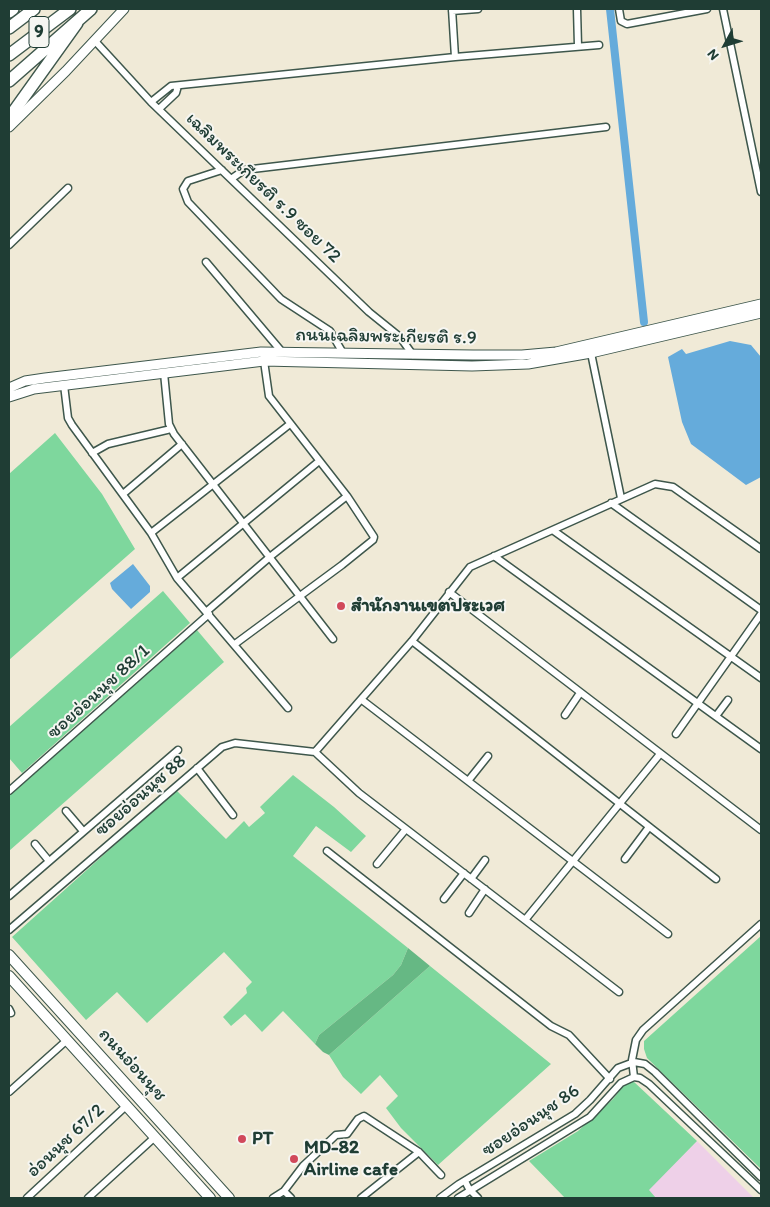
<!DOCTYPE html>
<html>
<head>
<meta charset="utf-8">
<style>
	body { margin:0 }
	#map { position:relative; width:770px; height:1207px; overflow:hidden; background:#f0ead7; font-family:Itim,sans-serif }
	canvas { display:block }
	.frame { position:absolute; inset:0; border:10px solid #1f3d34; pointer-events:none }
	.north { position:absolute; left:700px; top:20px; width:50px; height:50px; -webkit-text-stroke:4px #f6f6f2; paint-order:stroke; rotate:231deg; font-size:14px; font-weight:700; line-height:20px; text-align:center; color:#1f3d34 }
	.north::after { content:''; display:block; margin:auto; width:18px; height:22px; background:#1f3d34; clip-path:polygon(50% 0,100% 100%,50% 72%,0 100%) }
</style>
</head>
<body>
<div id="map">
<canvas width="770" height="1207"></canvas>
<div class="frame"></div>
<div class="north">N</div>
</div>
<script>
const context = document.querySelector('canvas').getContext('2d');
context.lineJoin = 'round';
function paint(path, color) {
  context.fillStyle = color;
  context.fill(path, 'evenodd');
}
function shape(rows) {
  const path = new Path2D();
  for (const r of rows) {
    path.moveTo(r[0], r[1]);
    for (let i = 2; i < r.length; i += 2) path.lineTo(r[i], r[i + 1]);
  }
  return path;
}
function trace(path, color, width, dash) {
  context.strokeStyle = color;
  context.lineWidth = width;
  context.lineCap = dash ? 'butt' : 'round';
  context.setLineDash(dash || []);
  context.stroke(path);
}
function drawText(font, color, halo, rows, align = 'center') {
  context.font = font + ' Itim,"Playpen Sans Thai",sans-serif';
  context.lineWidth = 4;
  context.setLineDash([]);
  context.textBaseline = 'middle';
  context.strokeStyle = halo;
  context.fillStyle = color;
  for (const [text, x, y, turn = 0] of rows) {
    context.save();
    context.translate(x, y);
    context.rotate((+turn || 0) * Math.PI / 180);
    context.textAlign = isNaN(turn) ? turn : align;
    if (halo) context.strokeText(text, 0, 0);
    context.fillText(text, 0, 0);
    context.restore();
  }
}
const built = shape([
	[697,1141,754,1198,656,1198,648,1190]
]);
const green = shape([
	[55,433,102,494,135,549,9,660,9,474],
	[163,591,190,623,22,773,9,758,9,727],
	[197,630,224,662,9,851,9,796],
	[293,775,334,807,366,836,351,852,316,826,293,856,408,948,401,965,393,975,319,1035,315,1044,283,1011,262,1032,245,1014,231,1026,223,1017,247,993,246,988,252,982,224,952,147,1023,117,992,86,1020,12,937,176,790,226,839,244,821,249,827,265,813,260,807],
	[761,936,761,1169,647,1058,644,1049,644,1041],
	[430,966,551,1064,438,1165,401,1128,386,1108,398,1096,380,1075,361,1094,343,1077,329,1055],
	[633,1081,697,1141,649,1190,656,1198,565,1198,529,1161,578,1131,613,1099,624,1085]
]);
const forest = shape([
	[408,948,430,966,329,1055,323,1052,315,1044,319,1035,393,975,401,965]
]);
const water = shape([
	[730,341,751,345,761,357,761,477,746,485,691,444,682,422,668,357,682,349,686,354],
	[133,564,150,586,150,592,131,609,112,589,110,583]
]);
const canal = shape([
	[610,9,644,322]
]);
const minor = shape([
	[452,9,455,57],
	[577,9,578,46],
	[619,9,621,21,627,24,707,9],
	[723,9,761,192],
	[452,11,478,9],
	[95,41,151,102,369,312,400,337,413,355],
	[151,102,171,86,455,57,599,45],
	[159,109,176,93,178,86],
	[222,170,188,181,183,189,188,202,281,299,330,331,343,353],
	[231,179,244,170,606,127],
	[9,245,68,188],
	[206,262,282,352],
	[591,353,621,498],
	[164,373,169,424,174,434,333,639],
	[64,385,68,418,72,425,151,533,177,578,288,708],
	[92,453,108,444,171,429],
	[123,494,182,444],
	[611,503,761,610],
	[554,531,761,678],
	[151,533,290,424],
	[494,556,761,749],
	[177,578,318,462],
	[449,592,761,830],
	[206,612,271,556,347,496],
	[412,641,716,879],
	[235,644,342,565,373,540,374,537,347,496,269,396,264,361],
	[362,700,668,934],
	[565,715,580,693],
	[716,716,728,700],
	[676,734,761,614],
	[315,752,412,641,470,567,655,484,673,487,761,549],
	[315,752,359,793,619,992],
	[197,768,233,815],
	[468,781,488,756],
	[9,791,209,614],
	[66,811,83,831],
	[35,844,49,861],
	[327,851,551,1026,569,1035,610,1079],
	[625,859,649,827],
	[377,864,406,829],
	[471,879,485,860],
	[9,896,178,750],
	[444,899,464,873],
	[469,913,485,889],
	[525,920,660,754],
	[9,930,222,747,235,743,315,752],
	[9,1009,11,1013],
	[634,1077,632,1060,636,1040,643,1030,761,924],
	[9,1092,66,1041],
	[465,1181,469,1189,478,1198],
	[284,1191,303,1166,336,1135,347,1134,358,1119,364,1116,419,1152,441,1175],
	[27,1198,126,1106],
	[88,1198,155,1137],
	[273,1198,284,1191,291,1198],
	[361,1198,419,1152],
	[440,1198,459,1184,575,1114,590,1100,618,1068,634,1062,645,1064,655,1072,761,1177],
	[458,1198,590,1117,621,1083,634,1077,640,1078,649,1084,761,1190]
]);
const secondary = shape([
	[9,127,66,71,124,9],
	[9,388,25,381,45,378,261,352,473,355,522,355,556,352,761,304],
	[9,397,34,389,264,361,472,366,528,364,591,353,761,313]
]);
const primary = shape([
	[9,955,229,1198],
	[9,976,210,1198]
]);
const motorway = shape([
	[9,12,13,9],
	[9,28,34,9],
	[9,55,70,9],
	[9,81,91,9],
	[9,118,77,23]
]);
const markers = [
	[341,606,5,"#d1495b"],
	[242,1139,5,"#d1495b"],
	[294,1159,5,"#d1495b"]
];
const shields = [
	[39,32,20]
];
const shieldNames = [
	["9",39,32]
];
const streetNames = [
	["เฉลิมพระเกียรติ ร.9 ซอย 72",263,188,44],
	["ถนนเฉลิมพระเกียรติ ร.9",386,337,1],
	["ซอยอ่อนนุช 88/1",99,692,-42],
	["ซอยอ่อนนุช 88",141,796,-41],
	["ถนนอ่อนนุช",132,1065,48],
	["ซอยอ่อนนุช 86",531,1121,-34],
	["อ่อนนุช 67/2",66,1141,-43]
];
const poiNames = [
	["สำนักงานเขตประเวศ",351,606],
	["PT",252,1139],
	["MD-82",304,1148],
	["Airline cafe",304,1170]
];
paint(built, '#eed0e8');
paint(green, '#7ed79d');
paint(forest, '#66b884');
paint(water, '#65abdb');
trace(canal, '#65abdb', 8);
trace(minor, '#3e574c', 9);
trace(secondary, '#3e574c', 11);
trace(primary, '#3e574c', 12);
trace(motorway, '#3e574c', 14);
trace(minor, '#fff', 6);
trace(secondary, '#fff', 9);
trace(primary, '#fff', 10);
trace(motorway, '#fff', 11);
for (const [x, y, r, color] of markers) {
  const dot = new Path2D();
  dot.arc(x, y, r, 0, 2 * Math.PI);
  context.fillStyle = color;
  context.fill(dot);
  trace(dot, '#f6f6f2', 2);
}
for (const [x, y, w] of shields) {
  const box = new Path2D();
  box.roundRect(x - w / 2, y - 15.5, w, 31, 4);
  context.fillStyle = '#f6f6f2';
  context.fill(box);
  trace(box, '#1f3d34', 1);
}
drawText('bold 18px', '#1f3d34', null, shieldNames);
drawText('19px', '#1f3d34', '#f6f6f2', streetNames);
drawText('bold 19px', '#1f3d34', '#f6f6f2', poiNames, 'left');
</script>
</body>
</html>
